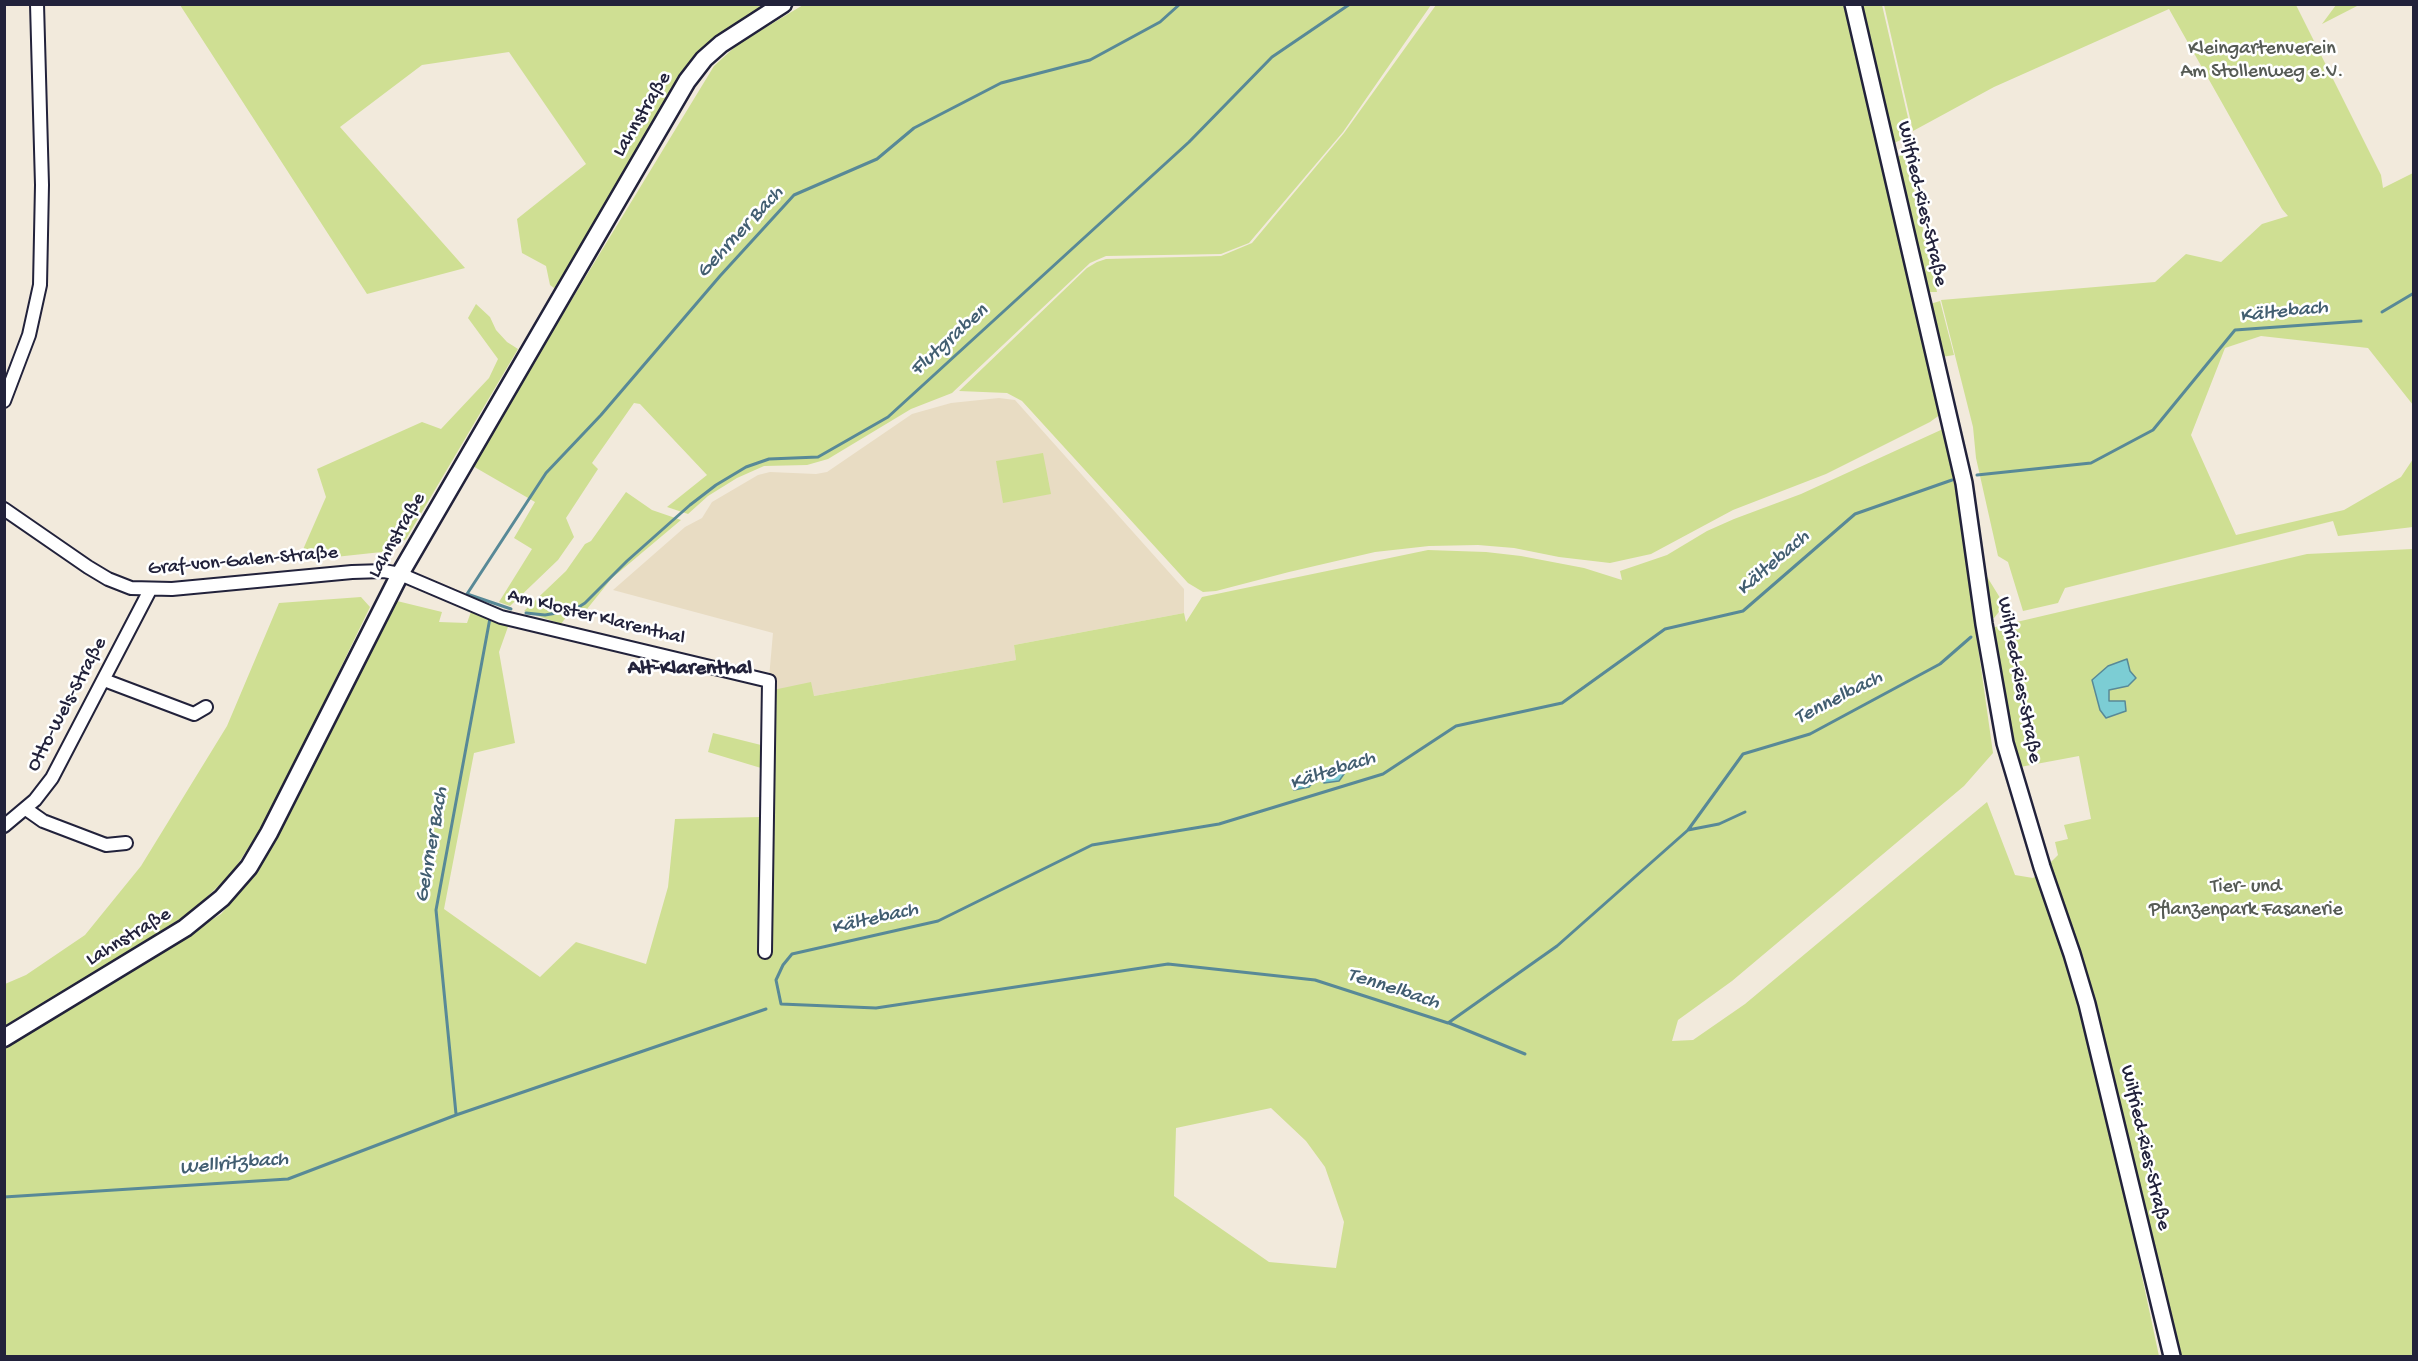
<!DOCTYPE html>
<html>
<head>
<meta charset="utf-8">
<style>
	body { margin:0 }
	#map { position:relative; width:2418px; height:1361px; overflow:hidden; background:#f2eadc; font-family:"Gochi Hand",sans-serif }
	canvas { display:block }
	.frame { position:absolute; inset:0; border:6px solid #22223b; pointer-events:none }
</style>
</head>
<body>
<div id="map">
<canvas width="2418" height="1361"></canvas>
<div class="frame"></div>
</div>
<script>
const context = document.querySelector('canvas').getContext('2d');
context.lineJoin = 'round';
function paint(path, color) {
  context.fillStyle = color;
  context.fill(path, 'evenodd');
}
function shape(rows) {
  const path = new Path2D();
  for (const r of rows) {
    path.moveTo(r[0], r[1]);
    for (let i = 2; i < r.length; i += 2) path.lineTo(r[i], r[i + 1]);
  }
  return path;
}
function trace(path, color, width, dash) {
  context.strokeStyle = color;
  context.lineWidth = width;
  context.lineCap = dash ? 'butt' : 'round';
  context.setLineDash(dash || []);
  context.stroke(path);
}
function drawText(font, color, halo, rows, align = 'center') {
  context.font = font + ' "Gochi Hand",sans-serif';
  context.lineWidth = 5;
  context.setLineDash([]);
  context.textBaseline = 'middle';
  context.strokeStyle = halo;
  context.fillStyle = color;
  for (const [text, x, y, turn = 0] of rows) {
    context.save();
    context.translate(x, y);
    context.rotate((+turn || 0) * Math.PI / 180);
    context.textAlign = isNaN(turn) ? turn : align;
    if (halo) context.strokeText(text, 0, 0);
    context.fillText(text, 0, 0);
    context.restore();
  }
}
const built = shape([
	[999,398,1015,400,1184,589,1184,613,1014,645,1016,660,814,696,773,690,769,678,773,633,613,590,685,527,702,518,712,502,758,475,770,472,816,474,827,472,912,414,951,403]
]);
const green = shape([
	[1846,4,1941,414,1930,422,1826,474,1733,510,1651,554,1610,563,1559,557,1514,548,1478,545,1429,546,1375,552,1289,572,1216,591,1203,592,1188,583,1022,401,1007,393,959,391,1087,268,1097,262,1106,259,1221,256,1252,243,1344,133,1436,5],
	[180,5,769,5,710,45,558,286,554,288,550,285,546,266,522,253,517,219,586,164,509,52,422,65,340,127,465,268,367,294],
	[803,5,1431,5,1343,132,1249,243,1221,254,1106,256,1090,263,952,393,911,409,828,459,807,465,764,466,737,478,708,496,688,514,667,507,707,475,640,404,634,403,592,463,598,469,566,518,574,537,558,560,510,606,499,602,532,549,514,538,535,502,471,465,714,66,738,44],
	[1861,5,1882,5,1912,135,1894,143],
	[1884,5,2296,5,2381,175,2383,188,2413,173,2413,405,2368,348,2261,336,2225,348,2191,435,2236,535,2344,510,2401,477,2413,459,2413,527,2338,536,2333,521,2065,588,2058,603,2023,611,2008,562,1998,556,1976,458,1973,427,1941,300,2155,282,2186,254,2221,262,2262,224,2288,216,2282,209,2169,9,1994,87,1913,131],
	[2336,5,2359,5,2322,24],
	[1906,153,1937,292,1929,292,1897,157],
	[1940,301,1954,355,1942,357,1930,304],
	[476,304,490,317,496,330,507,342,518,349,406,539,391,551,298,561,326,497,317,469,422,422,441,429,489,378,498,359,468,318],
	[1943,429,1969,559,1974,618,1993,753,1964,786,1732,981,1678,1020,1672,1041,1693,1040,1745,1004,1987,802,2015,875,2033,878,2040,872,2087,1019,2159,1356,5,1356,5,1048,221,914,258,872,397,601,442,612,439,622,467,623,472,609,509,624,499,652,515,743,474,753,444,909,540,977,576,942,646,964,668,887,675,819,761,817,760,860,773,690,811,682,814,696,1016,660,1014,645,1184,613,1186,622,1202,597,1428,550,1486,552,1521,556,1584,568,1622,580,1620,571,1667,555,1707,531,1734,519,1801,494],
	[1271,1108,1306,1141,1325,1167,1344,1222,1336,1268,1269,1262,1174,1196,1176,1128],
	[1043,453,1051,494,1003,503,996,461],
	[626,492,652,510,681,520,612,578,587,609,573,608,561,624,524,611,566,571,585,544,591,541],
	[2413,549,2413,1356,2177,1356,2094,999,2050,863,2058,855,2055,842,2068,839,2064,825,2091,819,2079,756,2020,767,1991,628,2307,554],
	[1981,567,2002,601,2002,608,1994,618,1989,617],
	[361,597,370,607,270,814,232,873,191,912,5,1028,5,984,26,975,85,935,141,866,227,726,279,603],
	[713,733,761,745,761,768,708,752]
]);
const water = shape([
	[2127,659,2130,671,2136,678,2128,686,2109,690,2109,701,2125,701,2126,711,2106,718,2100,710,2092,680,2108,666,2127,659],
	[1334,769,1344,774,1339,781,1324,783,1320,777,1334,769],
	[1305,776,1314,781,1309,787,1294,790,1291,784,1305,776]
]);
const stream = shape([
	[2382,312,2414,293],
	[1977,475,2091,463,2153,430,2235,330,2361,321],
	[1952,480,1855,514,1743,611,1665,629,1562,703,1456,726,1383,774,1219,824,1092,845,938,921,792,954,783,965,776,980,781,1004,876,1008,1168,964,1315,980,1448,1023,1557,946,1688,830,1743,754,1810,734,1940,664,1971,637],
	[511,609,467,594,546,473,601,415,720,276,794,195,877,159,914,128,1001,83,1090,60,1160,22,1180,4],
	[526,613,545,615,574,610,585,603,627,561,690,505,716,485,746,467,769,459,818,457,888,417,1189,142,1272,57,1350,4],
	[1688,830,1719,824,1745,812],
	[1449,1023,1525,1054],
	[456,1114,436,910,490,618],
	[4,1197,288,1179,456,1115,766,1009]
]);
const minor = shape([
	[4,401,29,335,40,285,42,185,37,4],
	[4,509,88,567,108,579,131,588,172,589,352,572,384,571,400,574,501,617,769,681,765,952],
	[104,680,194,714,206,707],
	[26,809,43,821,106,845,126,843],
	[4,826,35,800,52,778,150,590]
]);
const tertiary = shape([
	[1853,4,1964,483,1984,624,2005,743,2042,867,2072,954,2087,1004,2172,1356]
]);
const secondary = shape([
	[4,1038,185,928,222,898,249,867,269,833,400,574,687,81,704,59,721,44,783,4]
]);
const parkNames = [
	["Kleingartenverein",2262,50],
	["Am Stollenweg e.V.",2262,73],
	["Tier- und",2246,888],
	["Pflanzenpark Fasanerie",2246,911]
];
const streetNames = [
	["Lahnstraße",643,115,-59],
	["Wilfried-Ries-Straße",1921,204,77],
	["Lahnstraße",398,536,-60],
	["Graf-von-Galen-Straße",243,562,-5],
	["Am Kloster Klarenthal",596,618,14],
	["Wilfried-Ries-Straße",2018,680,79],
	["Otto-Wels-Straße",68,705,-62],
	["Lahnstraße",129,938,-31],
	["Wilfried-Ries-Straße",2144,1148,77]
];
const waterNames = [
	["Gehrner Bach",741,233,-47],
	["Kältebach",2284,313,-6],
	["Flutgraben",950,341,-42],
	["Kältebach",1774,564,-41],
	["Tennelbach",1839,699,-27],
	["Kältebach",1333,772,-18],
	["Gehrner Bach",433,845,-80],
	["Kältebach",875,920,-13],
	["Tennelbach",1393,990,18],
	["Wellritzbach",234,1165,-5]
];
const neighbourhoodNames = [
	["Alt-Klarenthal",690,670]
];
paint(built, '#e8dcc3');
paint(green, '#cfdf93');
paint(water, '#7ccdd4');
trace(water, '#588997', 1.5);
trace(stream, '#588997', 3);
trace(minor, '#22223b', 16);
trace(tertiary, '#22223b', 20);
trace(secondary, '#22223b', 21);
trace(minor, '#fff', 12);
trace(tertiary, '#fff', 15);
trace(secondary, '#fff', 16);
drawText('20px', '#565b55', '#fff', parkNames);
drawText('20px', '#22223b', '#fff', streetNames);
drawText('italic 21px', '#425e71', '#fff', waterNames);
drawText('bold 21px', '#22223b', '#fff', neighbourhoodNames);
</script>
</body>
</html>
